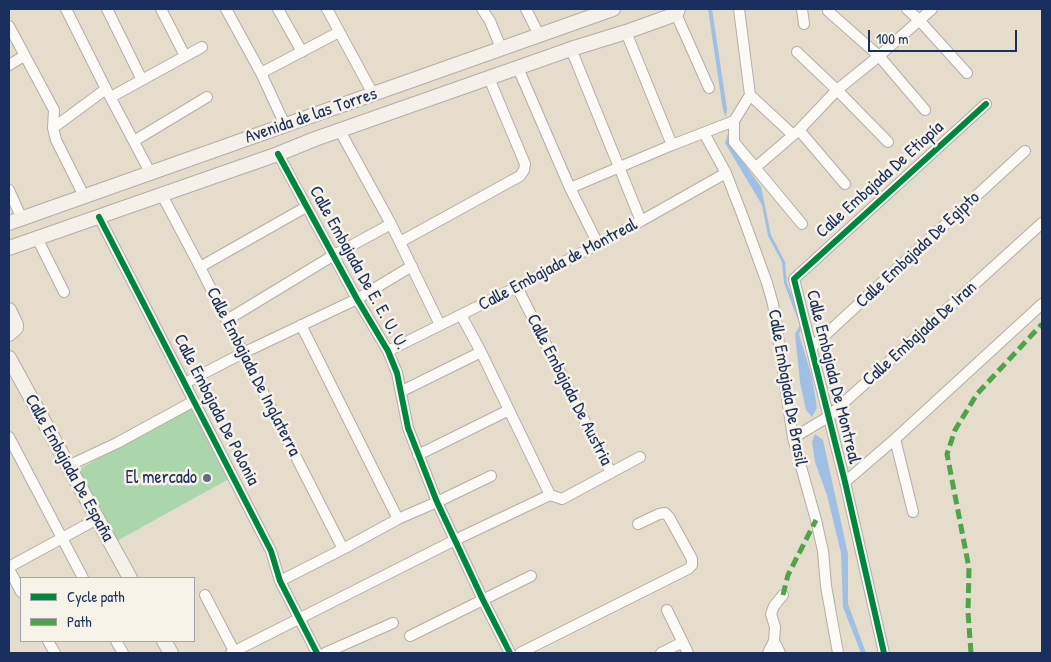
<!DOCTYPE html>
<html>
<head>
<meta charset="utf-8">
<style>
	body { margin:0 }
	#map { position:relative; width:1051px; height:662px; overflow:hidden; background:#e5dccb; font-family:"Patrick Hand",sans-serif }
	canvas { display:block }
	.frame { position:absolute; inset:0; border:10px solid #1b2f5e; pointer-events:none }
	.legend { position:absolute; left:20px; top:577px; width:175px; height:65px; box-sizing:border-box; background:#f7f3e8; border:1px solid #9fa5b1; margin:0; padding:6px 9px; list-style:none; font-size:15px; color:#1b2f5e }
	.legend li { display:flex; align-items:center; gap:10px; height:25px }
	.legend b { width:25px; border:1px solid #9fa5b1 }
	.scale { position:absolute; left:868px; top:30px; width:149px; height:22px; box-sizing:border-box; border:2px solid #1b2f5e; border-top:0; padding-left:6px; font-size:15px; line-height:18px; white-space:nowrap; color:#1b2f5e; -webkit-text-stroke:4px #f7f3e8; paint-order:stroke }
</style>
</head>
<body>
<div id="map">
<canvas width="1051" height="662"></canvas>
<div class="frame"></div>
<ul class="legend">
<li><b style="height:6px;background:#00873e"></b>Cycle path</li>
<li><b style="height:6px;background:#4fa44a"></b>Path</li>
</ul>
<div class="scale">100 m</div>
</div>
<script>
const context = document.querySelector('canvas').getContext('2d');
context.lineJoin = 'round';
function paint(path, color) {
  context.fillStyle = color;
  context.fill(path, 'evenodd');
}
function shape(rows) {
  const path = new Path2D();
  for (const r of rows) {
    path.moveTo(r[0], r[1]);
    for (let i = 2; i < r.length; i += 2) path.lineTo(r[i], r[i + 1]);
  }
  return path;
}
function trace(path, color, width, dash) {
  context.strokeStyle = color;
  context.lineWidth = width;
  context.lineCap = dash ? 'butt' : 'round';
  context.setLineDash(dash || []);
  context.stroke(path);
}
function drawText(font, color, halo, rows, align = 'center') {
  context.font = font + ' "Patrick Hand",sans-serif';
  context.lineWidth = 5;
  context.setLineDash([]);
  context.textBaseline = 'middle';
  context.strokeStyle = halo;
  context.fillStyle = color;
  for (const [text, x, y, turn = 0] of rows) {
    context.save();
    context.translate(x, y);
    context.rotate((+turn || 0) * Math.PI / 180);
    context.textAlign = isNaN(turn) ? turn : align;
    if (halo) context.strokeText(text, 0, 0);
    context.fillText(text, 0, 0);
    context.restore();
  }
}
const green = shape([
	[198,402,234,476,115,542,78,470]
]);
const water = shape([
	[708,9,712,9,727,109,726,117,723,110],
	[728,133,728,141,761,187,771,235,785,262,787,283,804,325,799,334,812,377,817,408,812,417,806,410,800,382,795,334,800,325,784,283,782,262,768,236,762,205,725,143],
	[815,434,823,440,848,554,848,604,866,653,861,653,843,607,841,553,827,495,815,462,812,442]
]);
const street = shape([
	[66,9,106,89,151,174],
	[107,9,142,80],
	[161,9,185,56],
	[226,9,261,73,285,125],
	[278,9,302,52],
	[327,9,373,94],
	[482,9,490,21,501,48],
	[526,9,539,35],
	[802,9,804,24],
	[907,9,919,20,967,73],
	[828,11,879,56,925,110],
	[676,14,709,88],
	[9,26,54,110,53,128,56,140,84,196],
	[626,32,672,145],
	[571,49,641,221],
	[797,52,837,90,888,142],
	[9,65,24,56],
	[518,68,570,188,598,244],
	[261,73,339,32],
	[750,95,793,135],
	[111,97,202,47],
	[734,121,734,142,802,224],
	[53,128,106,89],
	[799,130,845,184],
	[340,131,391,224,440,325],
	[704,133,726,173,743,217,767,283,773,304,793,438,816,520,823,551,826,586,838,653],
	[134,141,207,97],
	[278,154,357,299,388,351,397,373,408,428,437,502,483,600,510,653],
	[756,167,799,130,837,90,879,56,932,9],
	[570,188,672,145,734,121,750,95,739,9],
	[9,190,22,219],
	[162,195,200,267,243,353,343,549],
	[99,217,271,551,280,581,317,653],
	[37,238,64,292],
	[400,242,520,176,524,170,525,164,489,78],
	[200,267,306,207],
	[517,287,611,473],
	[461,315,481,352,550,495],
	[227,320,334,255,391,224],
	[301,325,398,519],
	[811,348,1025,151],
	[388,351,517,287,641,221,726,173],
	[185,383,243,353,357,299,412,266],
	[402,391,481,352],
	[9,437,83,578],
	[793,438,828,417,1042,223],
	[895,439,913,512],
	[418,455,509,410],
	[68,466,117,443,194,401],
	[845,482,895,439,1042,304],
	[9,567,97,519],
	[9,569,21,592],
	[280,581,343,549,398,519,437,502,491,476],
	[205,595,235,653],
	[667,610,688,653],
	[410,636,531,576],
	[48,641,55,653],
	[116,641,123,653],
	[774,641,780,653],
	[231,653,455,540,550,495,562,499,640,457],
	[325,653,393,623],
	[520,653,688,569,692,565,692,559,669,517,665,513,659,514,638,524],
	[661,653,683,642],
	[768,653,774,641,775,627,771,614,774,606,783,595],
	[884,653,845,482,794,279,986,104]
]);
const secondary = shape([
	[9,223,613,9],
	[9,248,278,154,315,139,571,49,626,32,676,14,678,9],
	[9,310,16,325,16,328,9,334],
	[9,358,130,578],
	[164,641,171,653]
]);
const quiet = shape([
	[783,595,788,575,816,520],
	[971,653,968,612,969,568,947,454,955,430,977,394,1042,324]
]);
const cycleway = shape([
	[278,154,357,299,388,351,397,373,408,428,437,502,483,600,510,653],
	[99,217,271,551,280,581,317,653],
	[884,653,845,482,794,279,986,104]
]);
const markers = [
	[207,478,5,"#626c84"]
];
const streetNames = [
	["Avenida de las Torres",311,116,-19],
	["Calle Embajada De Etiopía",880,180,-42],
	["Calle Embajada De Egipto",918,250,-43],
	["Calle Embajada de Montreal",558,265,-28],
	["Calle Embajada De E. E. U. U.",358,268,61],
	["Calle Embajada De Iran",920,334,-42],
	["Calle Embajada De Inglaterra",253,372,63],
	["Calle Embajada De Montreal",833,377,76],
	["Calle Embajada De Brasil",787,388,80],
	["Calle Embajada De Austria",569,390,63],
	["Calle Embajada De Polonia",216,410,63],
	["Calle Embajada De España",69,468,61]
];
const poiNames = [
	["El mercado",197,478]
];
paint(green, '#abd5ab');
paint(water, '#a0bfe4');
trace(street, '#b2aea8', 12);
trace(secondary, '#b2aea8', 16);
trace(street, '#fbfaf7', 10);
trace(secondary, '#f5f0ea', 14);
trace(quiet, '#4fa44a', 5, [10, 5]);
trace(cycleway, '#00873e', 6);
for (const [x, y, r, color] of markers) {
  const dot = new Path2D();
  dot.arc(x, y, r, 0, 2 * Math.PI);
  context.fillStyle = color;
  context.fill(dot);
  trace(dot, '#f7f3e8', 2);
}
drawText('18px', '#1b2f5e', '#f7f3e8', streetNames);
drawText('18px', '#1b2f5e', '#f7f3e8', poiNames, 'right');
</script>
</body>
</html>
